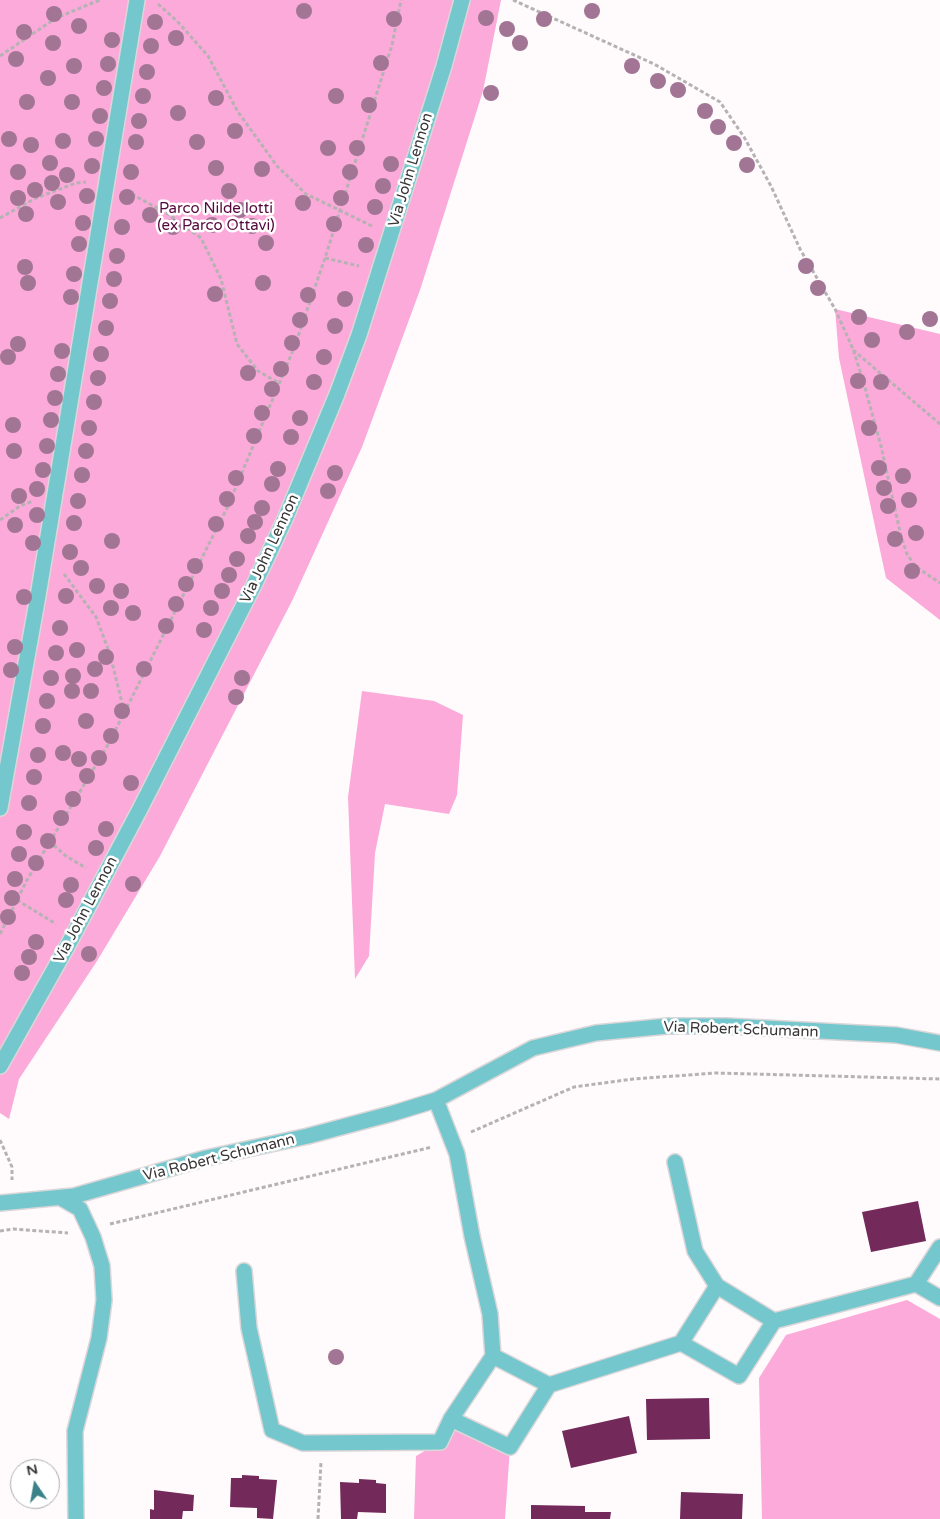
<!DOCTYPE html>
<html>
<head>
<meta charset="utf-8">
<style>
	body { margin:0 }
	#map { position:relative; width:940px; height:1519px; overflow:hidden; background:#fffafc; font-family:"Varela Round",sans-serif }
	canvas { display:block }
	.north { position:absolute; left:10px; top:1459px; width:50px; height:50px; box-sizing:border-box; background:#fff; border:1px solid #afaeaf; border-radius:50%; rotate:348deg; font-size:14px; font-weight:700; line-height:20px; text-align:center; color:#373536 }
	.north::after { content:''; display:block; margin:auto; width:18px; height:22px; background:#3b8389; clip-path:polygon(50% 0,100% 100%,50% 72%,0 100%) }
</style>
</head>
<body>
<div id="map">
<canvas width="940" height="1519"></canvas>
<div class="north">N</div>
</div>
<script>
const context = document.querySelector('canvas').getContext('2d');
context.lineJoin = 'round';
function paint(path, color) {
  context.fillStyle = color;
  context.fill(path, 'evenodd');
}
function shape(rows) {
  const path = new Path2D();
  for (const r of rows) {
    path.moveTo(r[0], r[1]);
    for (let i = 2; i < r.length; i += 2) path.lineTo(r[i], r[i + 1]);
  }
  return path;
}
function trace(path, color, width, dash) {
  context.strokeStyle = color;
  context.lineWidth = width;
  context.lineCap = dash ? 'butt' : 'round';
  context.setLineDash(dash || []);
  context.stroke(path);
}
function drawText(font, color, halo, rows, align = 'center') {
  context.font = font + ' "Varela Round",sans-serif';
  context.lineWidth = 5;
  context.setLineDash([]);
  context.textBaseline = 'middle';
  context.strokeStyle = halo;
  context.fillStyle = color;
  for (const [text, x, y, turn = 0] of rows) {
    context.save();
    context.translate(x, y);
    context.rotate((+turn || 0) * Math.PI / 180);
    context.textAlign = isNaN(turn) ? turn : align;
    if (halo) context.strokeText(text, 0, 0);
    context.fillText(text, 0, 0);
    context.restore();
  }
}
const green = shape([
	[0,0,501,0,483,91,420,290,362,447,293,599,160,856,97,961,19,1079,9,1119,0,1113],
	[835,309,940,334,940,620,886,578,839,358],
	[362,691,434,701,463,715,457,795,449,814,385,804,375,853,369,956,355,979,348,797],
	[907,1300,940,1319,940,1519,762,1519,759,1378,786,1335],
	[451,1419,510,1447,505,1519,414,1519,416,1456,440,1442]
]);
const building = shape([
	[918,1201,926,1241,871,1252,862,1212],
	[709,1398,710,1439,647,1440,646,1399],
	[629,1416,637,1453,571,1468,562,1431],
	[242,1475,259,1476,259,1479,277,1480,273,1519,257,1518,257,1508,230,1507,231,1478,242,1478],
	[359,1479,376,1480,376,1483,386,1484,386,1513,358,1512,357,1519,341,1519,340,1482,359,1483],
	[154,1490,194,1495,193,1511,183,1511,182,1519,150,1519,150,1509,154,1510],
	[681,1492,743,1494,742,1519,680,1519],
	[531,1505,585,1506,585,1512,611,1512,610,1519,531,1519]
]);
const path = shape([
	[513,0,654,64,720,102,744,137,771,186,800,249,835,309,853,349,864,384,881,446,901,536,907,554,915,566,940,583],
	[158,4,177,21,208,56,238,112,277,166,306,194,372,226],
	[0,56,56,18,100,0],
	[126,191,168,214,201,238,221,279,237,344,258,371,279,383],
	[0,218,36,198,76,183,86,182],
	[325,258,359,266],
	[853,350,940,424],
	[0,520,20,506,33,501],
	[64,574,96,617,110,654,124,711],
	[49,841,66,856,86,868],
	[17,900,56,924],
	[0,934,27,880,109,743,228,506,294,348,325,258,392,45,401,0],
	[471,1132,574,1087,633,1079,716,1073,940,1079],
	[0,1140,12,1167,12,1180],
	[110,1224,432,1147],
	[0,1231,13,1229,68,1233],
	[318,1519,321,1462]
]);
const street = shape([
	[0,808,38,596,137,0],
	[0,1066,68,945,140,809,254,585,285,519,337,394,359,335,444,66,462,0],
	[675,1162,695,1251,717,1286],
	[61,1198,80,1209,93,1237,102,1266,104,1300,99,1338,75,1431,76,1519],
	[0,1203,74,1196,206,1158,308,1136,394,1113,436,1100,533,1048,596,1033,668,1026,727,1026,896,1035,940,1043],
	[244,1271,249,1328,272,1430,303,1443,440,1442,451,1419,493,1356,490,1314,472,1236,457,1154,436,1100],
	[916,1284,940,1298],
	[681,1343,739,1376,774,1321],
	[493,1356,549,1385,681,1343,717,1286,774,1321,916,1284,940,1247],
	[451,1419,510,1447,549,1385]
]);
const trees = [
	[304,11],
	[592,11],
	[54,14],
	[486,18],
	[394,19],
	[544,19],
	[155,22],
	[79,26],
	[507,29],
	[24,32],
	[176,38],
	[112,40],
	[53,43],
	[520,43],
	[151,46],
	[16,59],
	[381,63],
	[108,64],
	[74,66],
	[632,66],
	[147,72],
	[48,78],
	[658,81],
	[104,88],
	[678,90],
	[491,93],
	[143,96],
	[336,96],
	[216,98],
	[27,102],
	[72,102],
	[369,105],
	[705,111],
	[178,113],
	[100,116],
	[139,121],
	[718,127],
	[235,131],
	[9,139],
	[96,139],
	[63,141],
	[136,142],
	[197,142],
	[734,143],
	[31,145],
	[328,148],
	[357,148],
	[50,163],
	[391,164],
	[747,165],
	[92,166],
	[216,168],
	[262,169],
	[18,172],
	[131,172],
	[350,172],
	[67,175],
	[52,183],
	[383,186],
	[35,190],
	[229,191],
	[87,196],
	[127,197],
	[18,198],
	[341,198],
	[58,202],
	[303,203],
	[375,207],
	[240,210],
	[26,214],
	[150,215],
	[83,223],
	[334,224],
	[212,225],
	[252,226],
	[122,227],
	[173,227],
	[266,243],
	[79,244],
	[366,245],
	[117,256],
	[806,266],
	[25,267],
	[74,274],
	[114,279],
	[28,283],
	[263,283],
	[818,288],
	[215,294],
	[308,295],
	[71,297],
	[345,299],
	[110,301],
	[859,317],
	[930,319],
	[300,320],
	[335,326],
	[106,328],
	[907,332],
	[872,340],
	[292,343],
	[18,344],
	[62,351],
	[101,354],
	[8,357],
	[324,357],
	[281,369],
	[248,373],
	[58,374],
	[98,378],
	[858,381],
	[314,382],
	[881,382],
	[272,389],
	[55,398],
	[94,402],
	[262,413],
	[300,418],
	[51,420],
	[13,425],
	[89,428],
	[869,428],
	[254,436],
	[291,437],
	[47,446],
	[14,451],
	[86,451],
	[879,468],
	[278,469],
	[43,470],
	[335,473],
	[82,475],
	[903,476],
	[236,478],
	[272,484],
	[884,488],
	[37,489],
	[328,491],
	[19,496],
	[227,499],
	[909,500],
	[78,501],
	[888,506],
	[262,508],
	[37,515],
	[255,522],
	[74,523],
	[216,524],
	[15,525],
	[916,533],
	[248,536],
	[895,539],
	[112,541],
	[33,543],
	[70,552],
	[237,559],
	[195,566],
	[81,568],
	[912,571],
	[229,575],
	[186,584],
	[97,586],
	[121,591],
	[222,591],
	[66,596],
	[24,597],
	[176,604],
	[111,608],
	[211,608],
	[133,613],
	[166,626],
	[60,628],
	[204,630],
	[15,647],
	[77,650],
	[56,653],
	[106,657],
	[95,669],
	[144,669],
	[11,670],
	[73,676],
	[51,678],
	[242,678],
	[72,691],
	[91,691],
	[236,697],
	[47,701],
	[122,711],
	[86,721],
	[43,726],
	[111,736],
	[63,753],
	[38,755],
	[99,758],
	[79,759],
	[87,776],
	[34,777],
	[131,783],
	[73,799],
	[29,803],
	[61,818],
	[106,829],
	[24,832],
	[48,841],
	[96,848],
	[19,854],
	[36,863],
	[15,879],
	[133,884],
	[71,885],
	[12,898],
	[66,900],
	[8,917],
	[36,942],
	[89,954],
	[29,957],
	[22,973],
	[336,1357]
];
const streetNames = [
	["Via John Lennon",411,170,-73],
	["Via John Lennon",270,549,-65],
	["Via John Lennon",86,910,-62],
	["Via Robert Schumann",741,1030,2],
	["Via Robert Schumann",219,1158,-14]
];
const parkNames = [
	["Parco Nilde Iotti",216,209],
	["(ex Parco Ottavi)",216,226]
];
paint(green, '#fbaad9');
paint(building, '#732959');
trace(street, '#dbd7d8', 18);
trace(path, '#b6b2b4', 3, [4, 2.5]);
trace(street, '#75c7ce', 15);
context.fillStyle = '#a17593';
for (const [x, y] of trees) {
  context.beginPath();
  context.arc(x, y, 8, 0, 2 * Math.PI);
  context.fill();
}
drawText('15px', '#373536', '#fff', streetNames);
drawText('15px', '#54083d', '#fff', parkNames);
</script>
</body>
</html>
